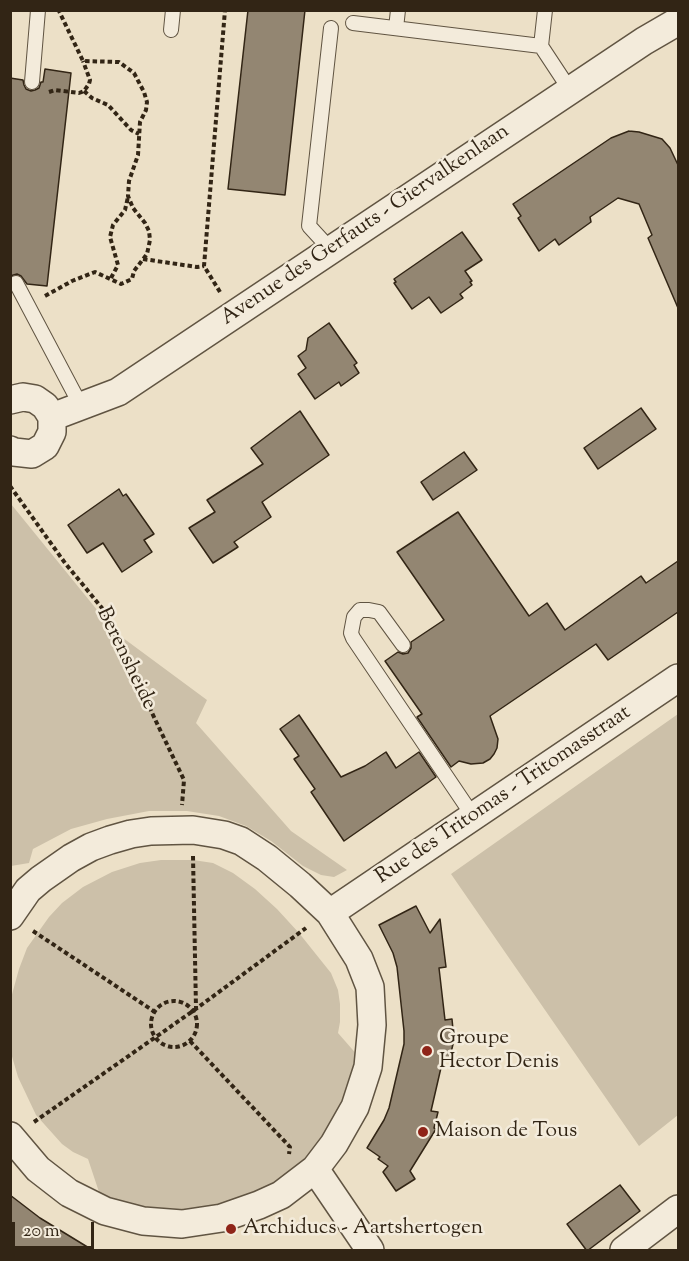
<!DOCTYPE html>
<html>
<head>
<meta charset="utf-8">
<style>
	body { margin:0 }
	#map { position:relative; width:689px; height:1261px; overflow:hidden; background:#ece0c7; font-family:"Sorts Mill Goudy",serif }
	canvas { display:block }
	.frame { position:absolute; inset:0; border:12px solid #322515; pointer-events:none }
	.scale { position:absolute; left:12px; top:1222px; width:82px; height:27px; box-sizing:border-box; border:3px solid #322515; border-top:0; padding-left:8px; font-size:18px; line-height:21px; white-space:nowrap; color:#322515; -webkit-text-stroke:4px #f3ebdb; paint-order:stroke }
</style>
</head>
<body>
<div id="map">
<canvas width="689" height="1261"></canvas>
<div class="frame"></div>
<div class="scale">20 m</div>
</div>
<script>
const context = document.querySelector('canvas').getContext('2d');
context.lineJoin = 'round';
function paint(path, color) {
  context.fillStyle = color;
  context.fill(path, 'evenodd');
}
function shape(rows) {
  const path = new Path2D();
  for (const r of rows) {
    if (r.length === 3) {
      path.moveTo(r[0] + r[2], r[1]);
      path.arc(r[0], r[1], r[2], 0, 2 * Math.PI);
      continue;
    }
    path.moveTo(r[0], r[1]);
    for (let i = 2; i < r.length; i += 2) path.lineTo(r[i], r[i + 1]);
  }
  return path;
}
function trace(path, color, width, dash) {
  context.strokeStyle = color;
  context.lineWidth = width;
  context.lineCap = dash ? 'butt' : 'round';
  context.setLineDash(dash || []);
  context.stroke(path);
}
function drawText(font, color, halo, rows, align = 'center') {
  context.font = font + ' "Sorts Mill Goudy",serif';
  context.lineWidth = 5;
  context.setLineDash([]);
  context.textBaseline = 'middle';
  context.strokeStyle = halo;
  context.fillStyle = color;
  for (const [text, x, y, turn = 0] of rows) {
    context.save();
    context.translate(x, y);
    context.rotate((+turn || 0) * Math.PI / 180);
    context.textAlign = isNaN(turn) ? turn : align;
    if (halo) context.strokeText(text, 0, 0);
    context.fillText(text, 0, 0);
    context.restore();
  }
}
const green = shape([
	[11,504,115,632,207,700,196,723,291,831,347,870,334,877,321,875,303,866,271,841,246,826,219,816,187,811,149,811,107,819,71,829,33,849,29,863,11,866],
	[678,714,678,1115,639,1146,451,874],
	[161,860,193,860,213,863,233,873,255,889,277,909,299,933,331,973,338,990,340,1004,340,1022,338,1033,359,1057,348,1091,329,1129,302,1162,270,1185,247,1197,219,1206,187,1211,162,1210,130,1206,100,1195,88,1159,73,1152,62,1144,36,1115,18,1077,11,1053,10,1045,11,998,19,969,27,948,49,917,62,903,83,887,112,872,140,863]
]);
const building = shape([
	[248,10,305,10,285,195,228,189,248,10],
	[45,69,71,73,47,286,27,284,21,276,17,274,10,276,10,78,23,80,24,85,26,89,31,91,35,90,39,88,41,82,43,82,45,69],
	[629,131,639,132,662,139,670,148,678,165,678,308,648,238,652,235,639,204,618,198,590,217,591,222,559,245,555,239,539,251,518,218,521,216,513,204,611,138,629,131],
	[462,232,482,260,465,271,472,281,470,282,472,285,460,294,463,298,441,313,429,297,412,309,394,283,396,282,394,279,462,232],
	[329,323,357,363,354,365,359,373,341,386,339,382,315,399,298,374,306,368,298,356,306,350,308,338,329,323],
	[641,408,656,429,598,469,584,448,641,408],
	[300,411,329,455,262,502,271,517,234,542,238,547,213,563,189,528,215,512,207,500,263,464,251,448,300,411],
	[464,452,477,470,433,500,421,482,464,452],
	[119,489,123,496,126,494,154,534,144,540,152,552,122,572,103,543,87,553,68,525,119,489],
	[458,512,529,616,547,603,565,630,641,576,646,583,678,561,678,612,608,660,596,644,490,716,498,739,497,748,494,754,490,759,483,763,471,764,459,761,451,767,417,717,422,714,385,661,398,652,403,654,408,653,411,648,411,642,444,620,397,552,458,512],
	[299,715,341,777,365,766,386,752,396,768,419,752,436,777,344,841,311,792,315,789,294,759,299,756,280,729,299,715],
	[416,906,430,933,440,919,446,967,439,968,445,1020,452,1019,454,1040,449,1061,443,1059,431,1111,438,1112,434,1128,436,1129,410,1171,415,1179,396,1191,383,1172,388,1166,378,1159,380,1157,367,1148,384,1120,389,1108,404,1044,404,1031,397,967,393,953,379,925,416,906],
	[620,1185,640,1211,587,1251,567,1224,620,1185],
	[10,1195,40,1218,94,1251,10,1251,10,1195]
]);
const path = shape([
	[84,91,92,98,108,105,131,130,139,134],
	[49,92,55,90,79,93,84,91,89,84,90,80,83,61],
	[143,259,197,267,204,266],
	[111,278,118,265,110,237,113,225,125,210,128,197],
	[220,292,204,266,225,10],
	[45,296,72,281,95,272,121,284,132,279,134,271,147,254,150,240,149,231,145,223,133,208,128,196,129,181,138,155,140,122,146,110,147,102,144,92,134,73,119,62,83,61,59,11],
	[10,486,65,563,102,608,184,780,182,805],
	[193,856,196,1008],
	[33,931,155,1012],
	[174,1024,23],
	[190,1041,290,1147,289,1154],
	[34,1122,193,1011,306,928]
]);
const service = shape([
	[353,23,541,46,570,90],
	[396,28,398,10],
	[171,30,173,10],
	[541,46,545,10],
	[32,82,38,10],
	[331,250,309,226,331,28],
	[16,283,81,406],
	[403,645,379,612,369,610,360,610,354,617,351,633,353,638,473,816]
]);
const minor = shape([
	[10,400,23,397,35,399,45,406,52,417,52,432,45,446,32,454,14,452,10,450],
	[52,417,118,392,644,41,675,23],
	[330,913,678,678],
	[10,916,28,890,41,879,71,858,91,847,110,840,131,834,151,831,193,830,224,835,241,841,267,858,300,885,330,913,359,959,370,987,372,1025,368,1067,355,1107,334,1144,315,1169,281,1195,259,1205,222,1218,182,1224,143,1221,105,1211,69,1193,38,1169,10,1136],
	[315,1169,370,1250],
	[624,1250,678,1209]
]);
const markers = [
	[427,1051,6,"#8f2418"],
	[423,1132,6,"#8f2418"],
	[231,1229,6,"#8f2418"]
];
const streetNames = [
	["Avenue des Gerfauts - Giervalkenlaan",366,226,-34],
	["Berensheide",125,659,64],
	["Rue des Tritomas - Tritomasstraat",504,796,-34]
];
const poiNames = [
	["Groupe",439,1039],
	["Hector Denis",439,1063],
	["Maison de Tous",435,1132],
	["Archiducs - Aartshertogen",243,1229]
];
paint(green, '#ccc0a9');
paint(building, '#938672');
trace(building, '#322515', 1.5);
trace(service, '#605442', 16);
trace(minor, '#605442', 30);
trace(path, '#322515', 4, [4.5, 3]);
trace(service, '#f3ebdb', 14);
trace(minor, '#f3ebdb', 27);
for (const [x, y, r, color] of markers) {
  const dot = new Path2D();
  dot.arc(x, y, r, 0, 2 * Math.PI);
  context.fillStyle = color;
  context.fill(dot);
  trace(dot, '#f3ebdb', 2);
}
drawText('21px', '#322515', '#f3ebdb', streetNames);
drawText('21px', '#322515', '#f3ebdb', poiNames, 'left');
</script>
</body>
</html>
